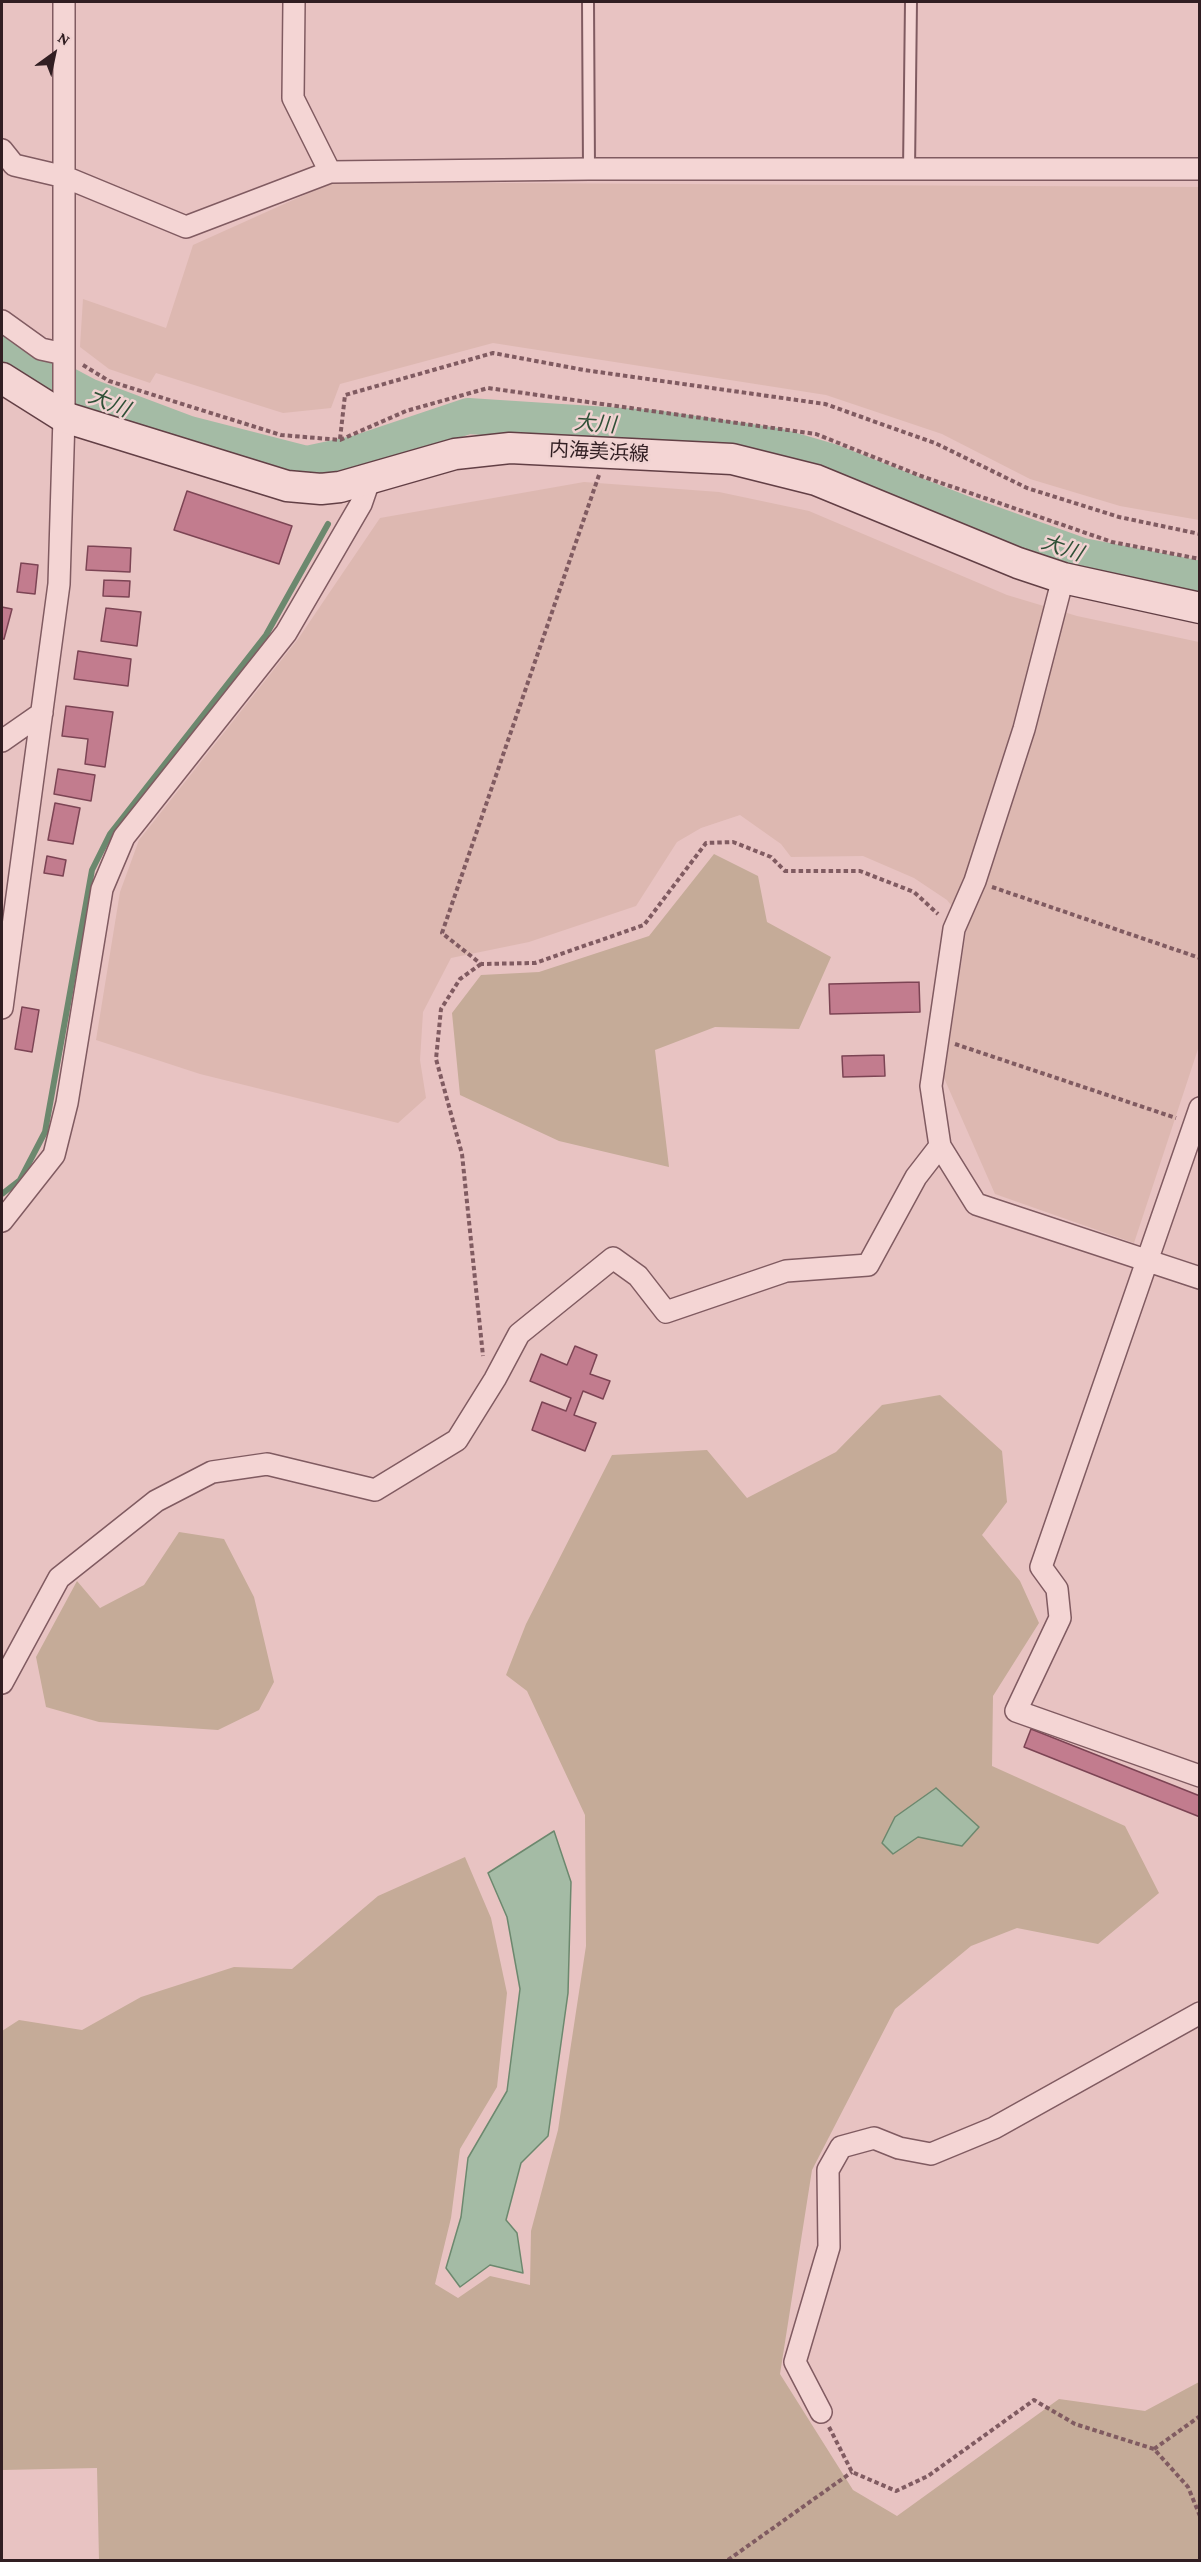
<!DOCTYPE html>
<html>
<head>
<meta charset="utf-8">
<style>
	body { margin:0 }
	#map { position:relative; width:1201px; height:2562px; overflow:hidden; background:#e8c3c2; font-family:"Crimson Pro",serif }
	canvas { display:block }
	.frame { position:absolute; inset:0; border:3px solid #311e22; pointer-events:none }
	.north { position:absolute; left:24px; top:24px; width:60px; height:60px; -webkit-text-stroke:4px #f0d2d1; paint-order:stroke; rotate:33deg; font-size:16px; font-weight:700; line-height:24px; text-align:center; color:#311e22 }
	.north::after { content:''; display:block; margin:auto; width:21px; height:27px; background:#311e22; clip-path:polygon(50% 0,100% 100%,50% 72%,0 100%) }
</style>
</head>
<body>
<div id="map">
<canvas width="1201" height="2562"></canvas>
<div class="frame"></div>
<div class="north">N</div>
</div>
<script>
const context = document.querySelector('canvas').getContext('2d');
context.lineJoin = 'round';
function paint(path, color) {
  context.fillStyle = color;
  context.fill(path, 'evenodd');
}
function shape(rows) {
  const path = new Path2D();
  for (const r of rows) {
    path.moveTo(r[0], r[1]);
    for (let i = 2; i < r.length; i += 2) path.lineTo(r[i], r[i + 1]);
  }
  return path;
}
function trace(path, color, width, dash) {
  context.strokeStyle = color;
  context.lineWidth = width;
  context.lineCap = dash ? 'butt' : 'round';
  context.setLineDash(dash || []);
  context.stroke(path);
}
function drawText(font, color, halo, rows, align = 'center') {
  context.font = font + ' "Crimson Pro","Noto Sans JP",serif';
  context.lineWidth = 5;
  context.setLineDash([]);
  context.textBaseline = 'middle';
  context.strokeStyle = halo;
  context.fillStyle = color;
  for (const [text, x, y, turn = 0] of rows) {
    context.save();
    context.translate(x, y);
    context.rotate((+turn || 0) * Math.PI / 180);
    context.textAlign = isNaN(turn) ? turn : align;
    if (halo) context.strokeText(text, 0, 0);
    context.fillText(text, 0, 0);
    context.restore();
  }
}
const farmland = shape([
	[333,182,1199,187,1199,520,1120,506,1030,479,942,434,826,395,493,343,340,384,331,408,283,413,156,373,150,383,109,369,80,347,83,299,166,328,193,245],
	[584,482,719,492,809,511,1007,595,1077,616,1199,642,1199,1046,1134,1243,995,1194,944,1078,967,925,947,900,914,878,863,856,791,857,781,844,740,815,701,828,677,842,636,906,529,942,451,958,423,1012,420,1060,426,1098,398,1123,200,1074,96,1040,120,892,139,840,298,639,380,518]
]);
const green = shape([
	[714,854,758,876,767,922,831,957,799,1029,715,1027,655,1050,669,1167,559,1141,460,1095,452,1013,481,975,539,972,649,936],
	[940,1395,1002,1451,1007,1502,982,1535,1020,1581,1039,1623,993,1696,992,1766,1125,1826,1159,1893,1098,1944,1017,1928,971,1946,895,2009,812,2170,780,2374,853,2490,897,2516,1059,2399,1145,2411,1199,2382,1199,2560,99,2560,97,2468,2,2470,2,2031,19,2020,82,2030,141,1997,234,1967,292,1969,378,1896,465,1857,491,1918,507,1993,497,2087,460,2149,451,2218,435,2284,458,2298,490,2276,530,2285,531,2231,558,2130,586,1946,585,1815,527,1691,506,1675,526,1624,612,1455,707,1450,747,1498,836,1452,882,1405],
	[179,1532,224,1539,254,1597,274,1682,259,1710,218,1730,99,1722,46,1707,36,1657,77,1581,100,1608,144,1585]
]);
const water = shape([
	[936,1788,979,1827,962,1846,918,1837,893,1854,882,1843,895,1817,936,1788],
	[554,1831,571,1882,568,1993,548,2136,521,2163,506,2220,517,2233,523,2273,490,2265,460,2287,446,2268,461,2217,468,2158,507,2091,520,1989,507,1917,488,1873,554,1831]
]);
const stream = shape([
	[2,1194,20,1180,45,1132,92,870,110,834,266,635,328,524]
]);
const river = shape([
	[2,343,45,373,88,396,189,434,306,464,358,453,468,416,654,428,777,446,829,461,967,515,1082,556,1200,579]
]);
const building = shape([
	[187,491,292,526,279,564,174,530,187,491],
	[88,546,131,548,130,572,86,570,88,546],
	[21,563,38,565,35,594,17,592,21,563],
	[104,580,130,581,129,597,103,596,104,580],
	[2,607,12,609,4,639,2,639,2,607],
	[106,608,141,612,137,646,101,641,106,608],
	[78,651,131,659,128,686,74,679,78,651],
	[66,706,113,712,105,767,85,764,88,739,62,736,66,706],
	[58,769,95,775,91,801,54,794,58,769],
	[55,803,80,808,73,844,48,840,55,803],
	[47,856,66,860,63,876,44,873,47,856],
	[919,982,920,1012,830,1014,829,984,919,982],
	[22,1007,39,1010,32,1052,15,1049,22,1007],
	[884,1055,885,1076,843,1077,842,1056,884,1055],
	[575,1346,597,1355,590,1374,610,1381,603,1399,583,1391,574,1415,596,1423,585,1451,532,1430,542,1402,566,1411,571,1398,530,1381,541,1354,567,1365,575,1346],
	[1031,1729,1200,1796,1200,1817,1024,1747,1031,1729]
]);
const path = shape([
	[83,365,109,381,281,435,340,440,406,411,488,388,816,434,921,476,1112,542,1200,559],
	[340,439,345,395,493,353,584,370,825,404,935,443,1027,488,1119,517,1200,534],
	[599,475,442,933,481,964,535,963,644,925,706,843,733,842,771,857,785,871,860,871,914,892,938,914],
	[992,887,1200,958],
	[481,964,460,979,441,1009,436,1059,462,1154,483,1356],
	[955,1044,1176,1118],
	[829,2427,852,2472,896,2491,928,2476,1034,2400,1075,2424,1154,2449,1188,2487,1200,2516],
	[1154,2449,1200,2416],
	[728,2560,852,2472]
]);
const service = shape([
	[588,2,589,169],
	[909,170,911,2]
]);
const minor = shape([
	[294,2,293,98,330,172],
	[2,150,14,165,65,177,186,227,330,172,589,169,1200,169],
	[2,321,41,349,64,354],
	[1063,578,1024,729,975,881,954,929,931,1086,940,1146,976,1204,1200,1278],
	[2,741,42,713],
	[2,1008,59,584,64,417,64,2],
	[1200,1108,1041,1567,1057,1589,1060,1618,1016,1711,1200,1776],
	[2,1221,54,1155,67,1103,102,889,124,837,286,633,361,504,370,478],
	[2,1683,59,1578,156,1501,212,1472,267,1464,375,1490,457,1440,495,1379,519,1334,613,1258,638,1276,666,1312,786,1271,868,1265,916,1177,940,1146],
	[821,2412,795,2362,829,2247,828,2170,841,2147,874,2138,899,2148,931,2154,994,2128,1200,2013]
]);
const secondary = shape([
	[2,378,64,417,287,486,321,489,340,487,455,454,510,448,732,459,816,480,1018,563,1063,578,1200,608]
]);
const streetNames = [
	["内海美浜線",599,452,3]
];
const waterNames = [
	["大川",109,403,22],
	["大川",595,424,4],
	["大川",1062,548,19]
];
paint(farmland, '#ddb8b1');
paint(green, '#c5ab98');
paint(water, '#a4bba5');
trace(water, '#6c886e', 1.5);
trace(stream, '#6c886e', 6);
trace(river, '#a4bba5', 36);
paint(building, '#c27c8e');
trace(building, '#7c4454', 1.5);
trace(service, '#805b61', 14);
trace(minor, '#805b61', 24);
trace(secondary, '#623f45', 33);
trace(path, '#805b61', 4, [4.5, 3]);
trace(service, '#f4d5d4', 10);
trace(minor, '#f4d5d4', 21);
trace(secondary, '#f4d5d4', 30);
drawText('20px', '#311e22', '#f0d2d1', streetNames);
drawText('italic 21px', '#2f5037', '#f0d2d1', waterNames);
</script>
</body>
</html>
